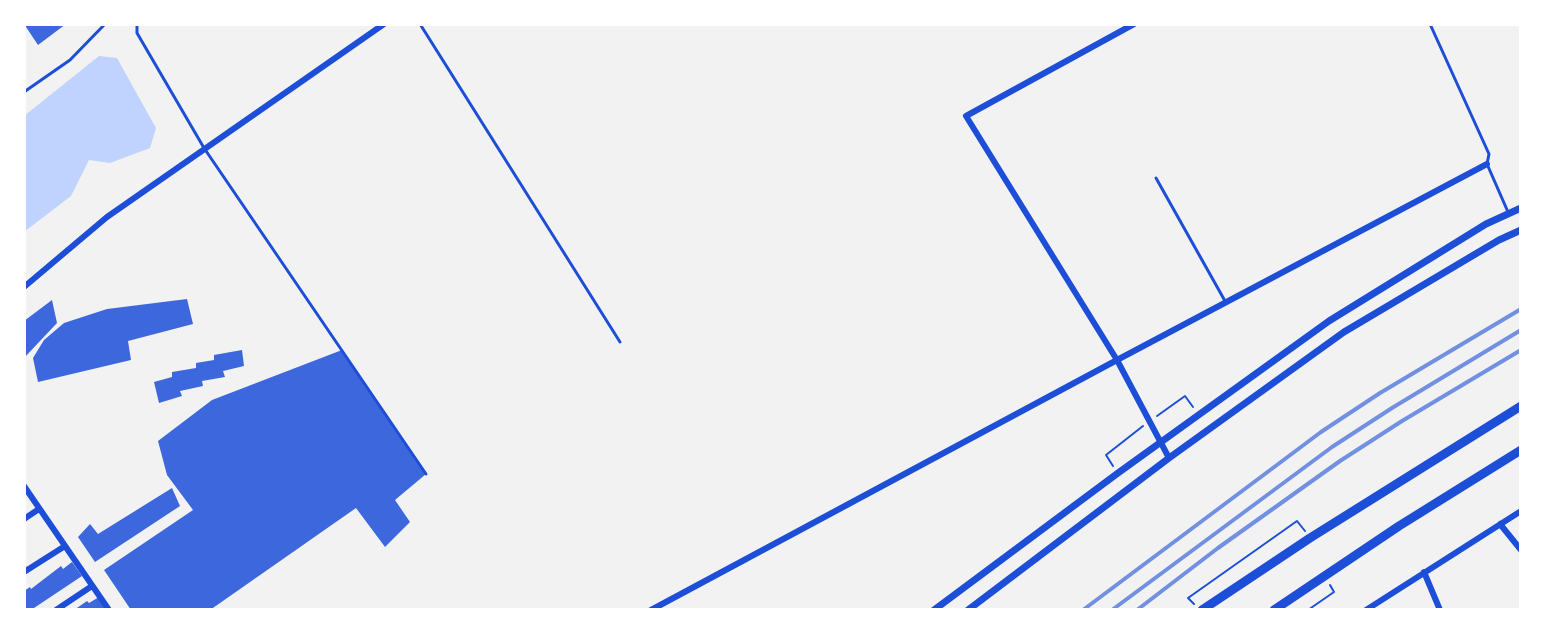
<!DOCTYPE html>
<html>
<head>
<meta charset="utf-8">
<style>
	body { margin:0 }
	#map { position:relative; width:1545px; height:634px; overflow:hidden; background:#f2f2f2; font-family:"Open Sans",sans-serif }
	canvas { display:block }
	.frame { position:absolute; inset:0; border:26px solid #fff; pointer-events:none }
</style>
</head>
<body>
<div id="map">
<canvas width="1545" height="634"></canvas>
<div class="frame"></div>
</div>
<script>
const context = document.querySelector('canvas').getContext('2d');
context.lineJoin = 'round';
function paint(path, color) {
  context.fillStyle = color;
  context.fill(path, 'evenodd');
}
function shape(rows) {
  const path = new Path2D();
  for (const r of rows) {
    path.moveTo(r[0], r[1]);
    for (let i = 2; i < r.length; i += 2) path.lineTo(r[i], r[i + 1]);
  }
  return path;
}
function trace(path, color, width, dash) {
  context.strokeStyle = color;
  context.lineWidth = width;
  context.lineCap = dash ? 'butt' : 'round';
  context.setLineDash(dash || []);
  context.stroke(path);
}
const water = shape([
	[99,56,117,58,156,128,150,148,110,163,89,160,71,196,24,232,24,116]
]);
const building = shape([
	[24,24,66,24,38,45],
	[187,299,193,324,128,341,131,360,38,382,33,358,44,340,64,323,107,309],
	[52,300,57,323,24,358,24,321],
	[242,350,244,366,223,371,225,377,202,381,203,386,180,391,182,396,159,403,154,382,172,377,172,372,196,368,196,363,214,360,214,355],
	[342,350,426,474,395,500,410,522,385,547,356,508,210,610,131,610,104,570,193,510,167,475,158,441,212,400],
	[172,488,180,506,95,562,78,537,90,524,98,534],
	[72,562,82,576,31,610,24,610,24,591,30,587,31,589,61,566,63,569],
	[99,597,107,610,74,610,87,601,89,603]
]);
const path = shape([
	[1157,416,1185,396,1193,407],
	[1113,466,1106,455,1143,426],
	[1194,604,1188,598,1297,521,1305,531],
	[1308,610,1334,592,1330,585]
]);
const service = shape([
	[137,24,137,33,204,148,426,474],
	[420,24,620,342],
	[1430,24,1489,154,1487,164,1508,212],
	[24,92,70,60,105,24],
	[1156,178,1225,301]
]);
const minor = shape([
	[24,287,107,217,384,24],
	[1169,458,1117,360,1487,164],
	[24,486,109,610],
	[24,519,39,509],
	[1500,524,1521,550],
	[24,572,65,546],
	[1424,572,1440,610],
	[56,610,92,586],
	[651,610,1117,360,966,116,1134,24],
	[1366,610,1521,511]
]);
const tertiary = shape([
	[934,610,1118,473,1329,321,1486,224,1521,208],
	[968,610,1169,458,1344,332,1499,240,1521,230]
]);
const trunk = shape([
	[1202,610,1310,538,1521,406],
	[1274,610,1399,526,1521,450]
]);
const rail = shape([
	[1083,610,1321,432,1380,393,1521,309],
	[1112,610,1332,447,1392,408,1521,330],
	[1137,610,1218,548,1340,461,1402,421,1521,350]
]);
paint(water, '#bfd3fe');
paint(building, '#3d67dc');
trace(path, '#1d4ed8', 2);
trace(service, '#1d4ed8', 3);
trace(minor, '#1d4ed8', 6);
trace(tertiary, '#1d4ed8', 7);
trace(trunk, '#1d4ed8', 9);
trace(rail, '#7290e2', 4);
</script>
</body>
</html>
